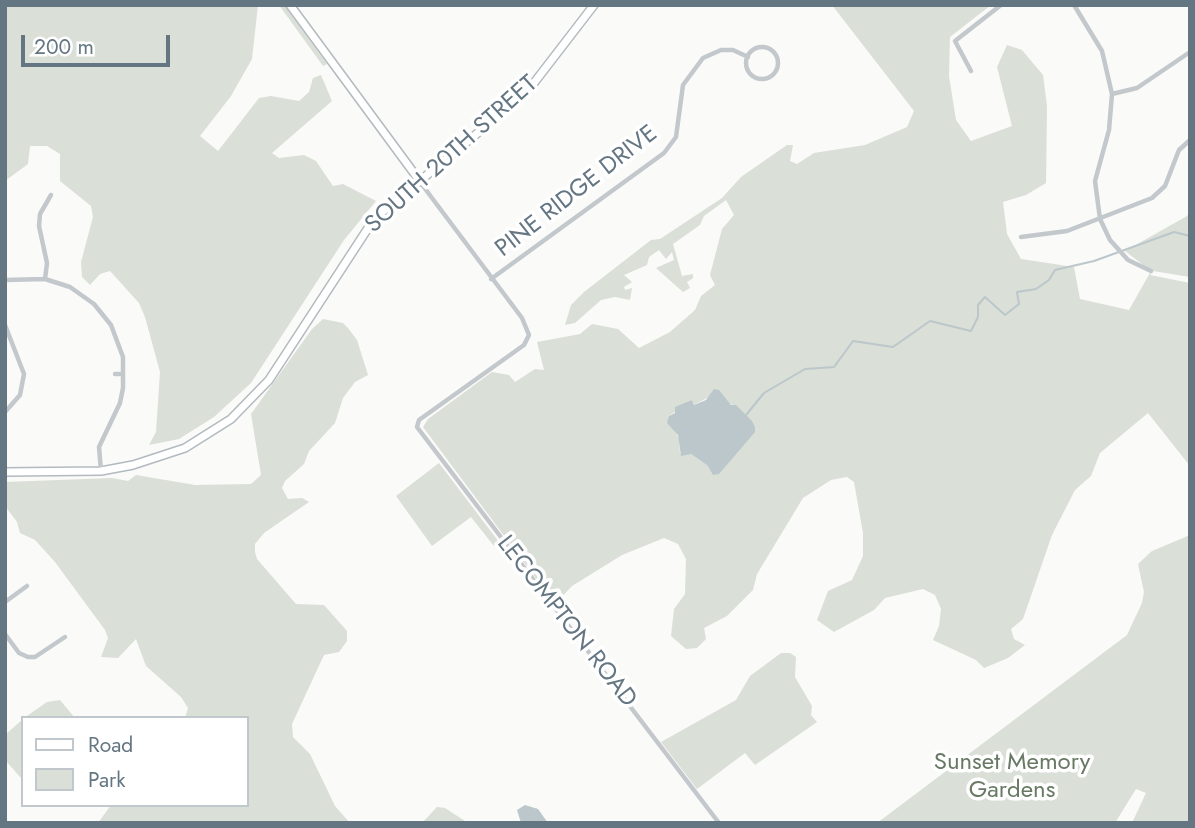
<!DOCTYPE html>
<html>
<head>
<meta charset="utf-8">
<style>
	body { margin:0 }
	#map { position:relative; width:1195px; height:828px; overflow:hidden; background:#fafaf8; font-family:Jost,sans-serif }
	canvas { display:block }
	.frame { position:absolute; inset:0; border:7px solid #657683; pointer-events:none }
	.legend { position:absolute; left:21px; top:716px; width:228px; height:91px; box-sizing:border-box; background:#fff; border:2px solid #c1c8cd; margin:0; padding:9px 12px; list-style:none; font-size:21px; color:#657683 }
	.legend li { display:flex; align-items:center; gap:14px; height:35px }
	.legend b { width:35px; border:2px solid #c1c8cd }
	.scale { position:absolute; left:21px; top:35px; width:149px; height:32px; box-sizing:border-box; border:4px solid #657683; border-top:0; padding-left:9px; font-size:21px; line-height:24px; white-space:nowrap; color:#657683; -webkit-text-stroke:5px #fff; paint-order:stroke }
</style>
</head>
<body>
<div id="map">
<canvas width="1195" height="828"></canvas>
<div class="frame"></div>
<ul class="legend">
<li><b style="height:9px;background:#fff"></b>Road</li>
<li><b style="height:19px;background:#dadfd7"></b>Park</li>
</ul>
<div class="scale">200 m</div>
</div>
<script>
const context = document.querySelector('canvas').getContext('2d');
context.lineJoin = 'round';
function paint(path, color) {
  context.fillStyle = color;
  context.fill(path, 'evenodd');
}
function shape(rows) {
  const path = new Path2D();
  for (const r of rows) {
    if (r.length === 3) {
      path.moveTo(r[0] + r[2], r[1]);
      path.arc(r[0], r[1], r[2], 0, 2 * Math.PI);
      continue;
    }
    path.moveTo(r[0], r[1]);
    for (let i = 2; i < r.length; i += 2) path.lineTo(r[i], r[i + 1]);
  }
  return path;
}
function trace(path, color, width, dash) {
  context.strokeStyle = color;
  context.lineWidth = width;
  context.lineCap = dash ? 'butt' : 'round';
  context.setLineDash(dash || []);
  context.stroke(path);
}
function drawText(font, color, halo, rows, align = 'center') {
  context.font = font + ' Jost,sans-serif';
  context.lineWidth = 7;
  context.setLineDash([]);
  context.textBaseline = 'middle';
  context.strokeStyle = halo;
  context.fillStyle = color;
  for (const [text, x, y, turn = 0] of rows) {
    context.save();
    context.translate(x, y);
    context.rotate((+turn || 0) * Math.PI / 180);
    context.textAlign = isNaN(turn) ? turn : align;
    if (halo) context.strokeText(text, 0, 0);
    context.fillText(text, 0, 0);
    context.restore();
  }
}
const green = shape([
	[5,5,258,5,252,59,231,96,200,136,218,151,259,98,271,96,299,101,309,92,313,78,321,75,332,101,272,153,279,158,304,155,316,161,333,186,343,184,376,201,344,240,251,383,214,417,179,439,149,445,156,432,160,372,145,317,139,303,110,271,100,274,90,285,82,277,81,262,93,217,91,206,60,181,60,154,47,146,30,146,28,164,5,181],
	[279,5,284,5,327,64,323,66],
	[832,5,991,5,950,37,949,76,956,120,971,141,1012,126,997,67,1007,45,1022,50,1043,75,1047,106,1046,183,1026,195,1003,202,1007,234,1021,259,1074,267,1080,299,1129,310,1151,271,1125,251,1187,216,1190,211,1190,277,1153,271,1150,275,1190,283,1190,466,1148,413,1100,453,1091,476,1075,490,1052,535,1023,619,1011,629,1014,639,1025,645,1008,658,984,668,976,660,933,640,939,626,941,609,935,595,923,589,885,598,874,610,834,632,817,620,828,591,852,580,863,556,863,533,854,482,847,477,831,480,803,498,757,574,753,590,727,616,704,628,706,639,697,648,686,649,671,636,674,609,685,594,686,559,678,544,664,538,622,555,572,586,555,604,423,427,428,419,492,372,509,375,515,382,535,369,544,370,537,342,580,334,592,324,618,329,639,348,670,332,695,310,701,296,715,285,710,275,722,229,734,215,726,200,704,216,700,225,673,244,682,276,693,274,693,278,687,282,690,288,683,292,656,268,674,260,672,252,666,259,659,250,649,257,647,265,624,275,632,282,624,287,625,290,632,288,630,300,615,297,601,300,575,323,565,325,571,305,584,292,651,240,660,239,722,198,741,177,787,145,793,145,790,161,797,164,814,153,865,145,907,127,914,111],
	[709,397,736,406,708,466,691,454,680,453,679,439,669,416,692,400,694,405],
	[323,319,343,323,348,328,357,340,368,375,355,382,343,398,335,423,309,451,304,464,285,481,282,488,288,499,302,498,309,502,264,533,255,544,255,552,257,559,296,604,324,605,347,631,347,641,339,652,324,655,292,724,293,737,310,754,335,806,350,823,98,823,111,805,247,805,247,718,185,718,188,708,181,697,146,666,136,639,118,658,101,657,108,638,105,630,55,562,35,540,20,533,17,522,5,506,5,482,112,478,128,481,136,475,195,485,251,484,261,475,251,414,312,329],
	[439,463,499,542,494,546,471,517,432,546,396,496],
	[1190,535,1190,823,1132,823,1146,793,1136,789,1115,823,877,823,1127,635,1142,603,1144,592,1138,564,1152,551],
	[781,653,790,653,796,657,795,677,812,706,811,715,817,722,755,765,745,753,697,789,661,742,736,700,750,676],
	[60,700,75,718,24,718,47,702],
	[23,719,23,778,21,778,5,760,5,735],
	[437,807,445,808,468,823,422,823]
]);
const water = shape([
	[714,389,719,390,731,405,736,405,752,421,755,427,755,432,719,474,713,475,708,466,691,454,681,456,678,435,667,423,669,416,675,413,675,407,692,400,694,405,706,400],
	[525,805,538,809,548,823,521,823,517,810]
]);
const stream = shape([
	[746,415,764,393,805,369,834,367,853,341,893,347,930,321,971,331,978,317,978,305,985,297,1005,315,1019,304,1017,292,1036,289,1049,280,1055,270,1094,261,1174,232,1190,236]
]);
const street = shape([
	[1074,5,1102,51,1112,94,1109,130,1095,181,1100,219,1110,240,1128,260,1151,271],
	[762,63,16],
	[971,71,955,41,1001,5],
	[1112,94,1137,88,1190,52],
	[420,182,522,318,529,335,524,345,419,420,417,427,719,823],
	[1021,237,1067,231,1152,198,1165,186,1179,150,1190,140],
	[45,279,47,263,39,226,40,214,51,195],
	[491,279,664,153,676,137,683,85,703,58,721,50,733,50,748,57],
	[5,280,45,279,70,287,94,304,111,325,123,357,123,388,120,403,99,447,101,471],
	[5,325,24,374,20,395,5,412],
	[115,374,123,374],
	[5,602,27,586],
	[5,634,19,653,28,657,35,657,65,637]
]);
const secondary = shape([
	[290,5,419,180],
	[5,472,101,471,133,465,185,448,231,419,269,380,374,219,527,92,594,5]
]);
const streetNames = [
	["SOUTH 20TH STREET",452,155,-42],
	["PINE RIDGE DRIVE",577,192,-38],
	["LECOMPTON ROAD",566,622,52]
];
const parkNames = [
	["Sunset Memory",1012,763],
	["Gardens",1012,791]
];
paint(green, '#dadfd7');
paint(water, '#bbc7cb');
trace(stream, '#bbc7cb', 2);
trace(secondary, '#b3babf', 10);
trace(street, '#c3c8cc', 4.5);
trace(secondary, '#fff', 7);
drawText('24px', '#657683', '#fff', streetNames);
drawText('24px', '#687a64', '#fff', parkNames);
</script>
</body>
</html>
